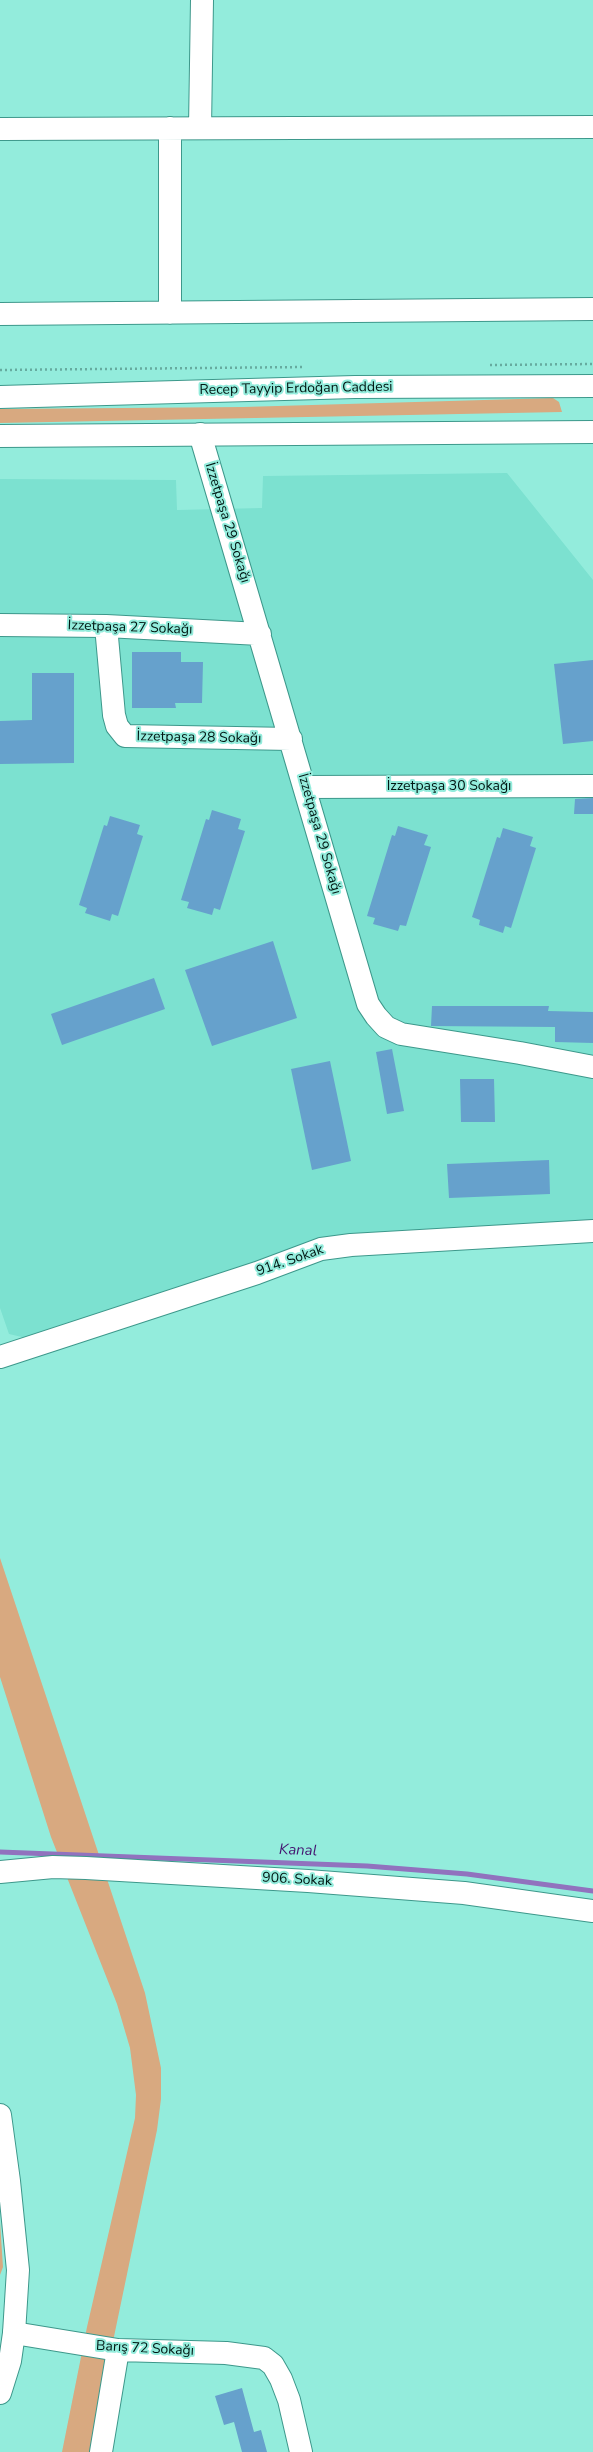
<!DOCTYPE html>
<html>
<head>
<meta charset="utf-8">
<style>
	body { margin:0 }
	canvas { display:block; background:#93ecdc }
</style>
</head>
<body>
<canvas width="593" height="2452"></canvas>
<script>
const context = document.querySelector('canvas').getContext('2d');
context.lineJoin = 'round';
function paint(path, color) {
  context.fillStyle = color;
  context.fill(path, 'evenodd');
}
function shape(rows) {
  const path = new Path2D();
  for (const r of rows) {
    path.moveTo(r[0], r[1]);
    for (let i = 2; i < r.length; i += 2) path.lineTo(r[i], r[i + 1]);
  }
  return path;
}
function trace(path, color, width, dash) {
  context.strokeStyle = color;
  context.lineWidth = width;
  context.lineCap = dash ? 'butt' : 'round';
  context.setLineDash(dash || []);
  context.stroke(path);
}
function drawText(font, color, halo, rows, align = 'center') {
  context.font = font + ' "Nunito Sans",sans-serif';
  context.lineWidth = 4;
  context.setLineDash([]);
  context.textBaseline = 'middle';
  context.strokeStyle = halo;
  context.fillStyle = color;
  for (const [text, x, y, turn = 0] of rows) {
    context.save();
    context.translate(x, y);
    context.rotate((+turn || 0) * Math.PI / 180);
    context.textAlign = isNaN(turn) ? turn : align;
    if (halo) context.strokeText(text, 0, 0);
    context.fillText(text, 0, 0);
    context.restore();
  }
}
const built = shape([
	[507,473,593,580,593,1223,313,1241,48,1337,26,1338,9,1334,0,1308,0,479,176,480,177,510,262,508,263,476]
]);
const green = shape([
	[553,398,559,402,562,412,0,423,0,409,243,407],
	[0,1558,145,1993,161,2068,161,2099,157,2130,90,2452,62,2452,87,2327,135,2118,136,2095,130,2048,117,2004,51,1837,0,1677],
	[0,2222,3,2267,0,2275]
]);
const stream = shape([
	[0,1852,367,1866,467,1874,593,1891]
]);
const building = shape([
	[132,652,181,652,181,662,203,662,202,703,175,703,176,708,132,708],
	[593,660,593,741,563,744,554,664],
	[32,673,74,673,74,763,0,764,0,721,32,720],
	[593,798,593,814,574,814,575,799],
	[212,810,241,819,238,829,245,831,220,910,214,908,212,915,187,908,189,902,181,900,206,819,209,820],
	[110,816,140,825,137,834,143,836,118,916,112,914,110,921,85,913,87,908,79,905,104,825,107,826],
	[398,826,428,835,424,845,431,847,406,926,400,925,398,931,373,924,375,918,367,916,392,835,395,836],
	[503,828,533,837,530,846,536,848,511,928,505,926,503,933,479,925,480,920,472,917,497,837,500,838],
	[273,941,297,1018,212,1046,185,970],
	[154,978,165,1009,62,1045,51,1014],
	[432,1006,549,1006,548,1011,593,1012,593,1043,555,1042,555,1027,431,1026],
	[392,1049,404,1111,387,1114,376,1052],
	[330,1061,351,1161,312,1170,291,1069],
	[460,1079,494,1079,495,1122,461,1122],
	[549,1160,550,1194,449,1198,447,1164],
	[242,2388,254,2432,261,2430,267,2452,242,2452,234,2422,224,2425,215,2396]
]);
const path = shape([
	[490,365,593,364],
	[0,370,305,367]
]);
const minor = shape([
	[170,128,170,313],
	[200,128,202,0],
	[0,129,593,127],
	[0,314,593,309],
	[200,434,368,1004,376,1016,386,1027,401,1034,520,1053,593,1067],
	[0,625,106,626,260,634],
	[106,626,114,715,117,726,125,736,291,739],
	[305,787,593,786],
	[0,1357,257,1273,321,1249,351,1245,593,1231],
	[0,1872,53,1867,86,1868,308,1881,464,1893,593,1911],
	[14,2333,118,2350,226,2353,264,2358,273,2365,281,2379,289,2400,301,2452],
	[101,2452,118,2350]
]);
const major = shape([
	[0,397,355,387,593,386],
	[0,436,593,432],
	[0,2115,9,2181,18,2270,14,2333,10,2361,0,2393]
]);
const streetNames = [
	["Recep Tayyip Erdoğan Caddesi",296,389,-1],
	["İzzetpaşa 29 Sokağı",227,523,73],
	["İzzetpaşa 27 Sokağı",130,628,2],
	["İzzetpaşa 28 Sokağı",199,738,1],
	["İzzetpaşa 30 Sokağı",449,787],
	["İzzetpaşa 29 Sokağı",319,834,74],
	["914. Sokak",290,1261,-19],
	["906. Sokak",297,1880,3],
	["Barış 72 Sokağı",145,2349,3]
];
const waterNames = [
	["Kanal",298,1851,2]
];
paint(built, '#7ce1d0');
paint(green, '#d8a980');
trace(stream, '#9172be', 5);
paint(building, '#66a1cc');
trace(minor, '#3d988b', 24);
trace(major, '#3d988b', 24);
trace(path, '#66ab9f', 2.5, [2, 3]);
trace(minor, '#fff', 22);
trace(major, '#fff', 22);
drawText('14px', '#001612', '#93ecdc', streetNames);
drawText('italic 15px', '#441571', '#93ecdc', waterNames);
</script>
</body>
</html>
